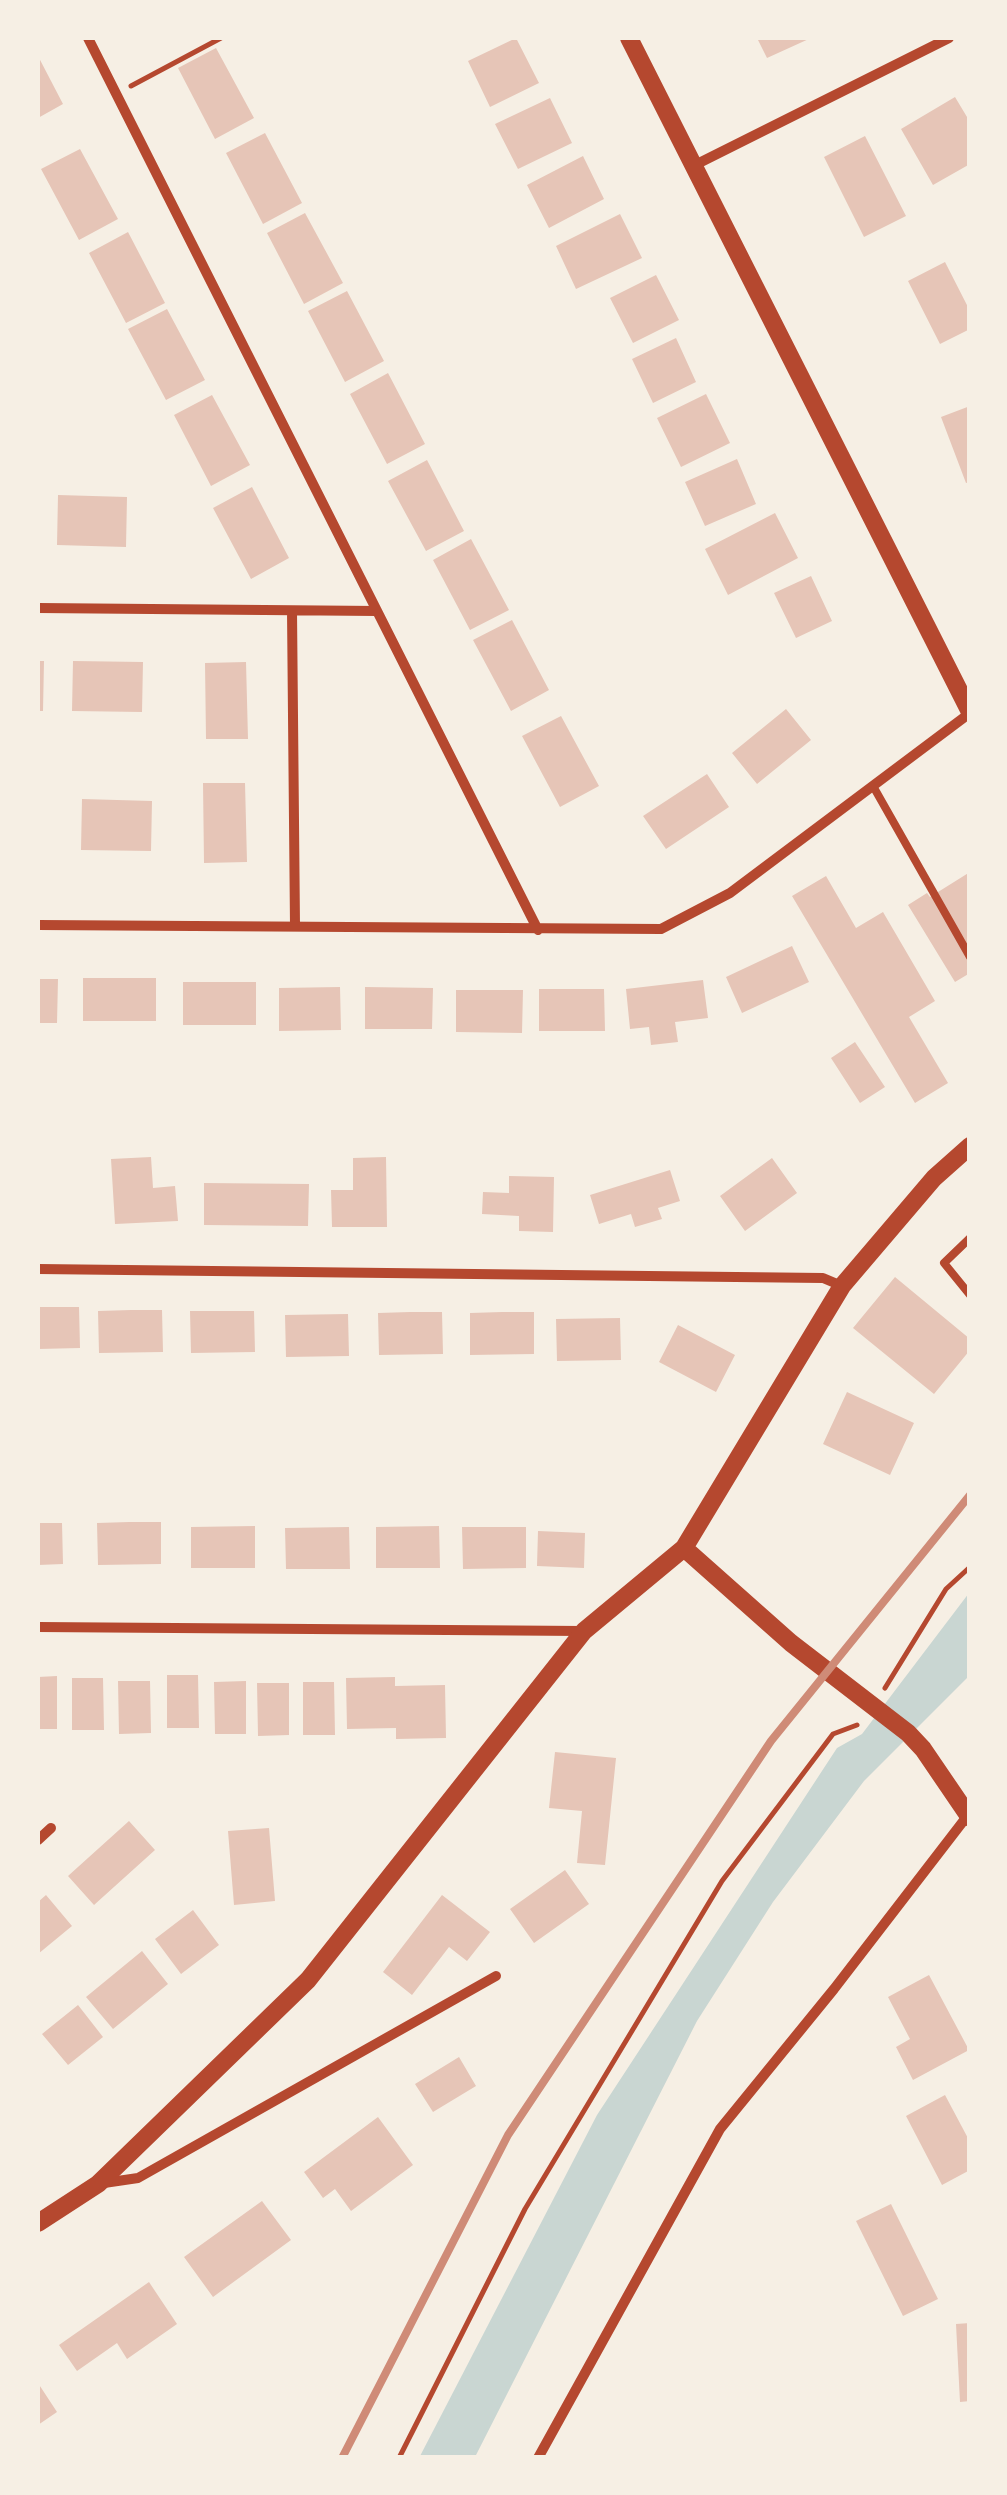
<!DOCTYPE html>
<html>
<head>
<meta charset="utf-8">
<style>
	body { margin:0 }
	#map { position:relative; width:1007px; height:2495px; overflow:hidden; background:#f6efe4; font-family:Arial,sans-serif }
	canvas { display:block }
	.frame { position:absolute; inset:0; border:40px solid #f6efe4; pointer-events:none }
</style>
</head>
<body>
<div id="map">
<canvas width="1007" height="2495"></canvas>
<div class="frame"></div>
</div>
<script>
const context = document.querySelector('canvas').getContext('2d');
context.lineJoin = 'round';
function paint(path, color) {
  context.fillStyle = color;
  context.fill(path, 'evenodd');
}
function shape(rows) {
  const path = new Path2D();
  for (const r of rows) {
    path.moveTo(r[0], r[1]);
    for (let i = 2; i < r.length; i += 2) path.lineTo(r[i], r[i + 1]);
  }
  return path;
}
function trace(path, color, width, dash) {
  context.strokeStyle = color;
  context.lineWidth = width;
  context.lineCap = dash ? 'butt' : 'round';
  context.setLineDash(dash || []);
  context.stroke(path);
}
const water = shape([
	[969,1593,969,1676,864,1781,773,1902,697,2021,475,2457,419,2458,597,2115,837,1748,862,1734]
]);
const building = shape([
	[516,38,539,83,490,107,468,61],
	[757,38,811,38,767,58],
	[216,48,254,118,215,139,178,68],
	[38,56,63,104,38,118],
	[955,97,970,122,970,164,933,185,901,129],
	[550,98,572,143,518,169,495,124],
	[265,133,302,203,263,224,226,153],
	[865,136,906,216,864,237,824,157],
	[80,149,118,219,79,240,41,169],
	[583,156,604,199,549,228,527,185],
	[305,213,343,283,304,304,267,233],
	[620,214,642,258,576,289,556,246],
	[128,232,165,303,126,323,89,253],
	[945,262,970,311,970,329,940,344,908,281],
	[656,275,679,320,633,343,610,298],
	[347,291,384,361,345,382,308,311],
	[167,309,205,380,166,400,128,329],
	[676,338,696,382,653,403,632,359],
	[388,373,425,444,387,464,350,394],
	[706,394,730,443,681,467,657,418],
	[212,395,250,465,211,486,174,415],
	[970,406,970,482,966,483,941,417],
	[737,459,756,504,705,526,685,482],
	[427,460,464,531,426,551,388,481],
	[252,487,289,558,251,579,213,508],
	[58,495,127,497,126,547,57,545],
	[775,513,798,558,728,595,705,549],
	[471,539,509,610,470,630,433,560],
	[811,576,832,621,796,638,774,593],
	[512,620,549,690,511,711,473,640],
	[38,661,44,661,43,711,38,711],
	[73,661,143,662,142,712,72,711],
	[246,662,248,739,206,739,205,663],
	[786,709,811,740,757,784,732,753],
	[561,716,599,786,560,807,522,736],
	[707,774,729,807,666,849,643,816],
	[203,783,245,783,247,862,204,863],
	[82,799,152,801,151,851,81,850],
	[970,872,970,973,955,982,908,905,927,893,930,897],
	[826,876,856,928,883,912,935,1001,909,1017,948,1083,915,1103,792,896],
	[792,946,809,982,742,1013,726,977],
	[83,978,156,978,156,1021,83,1021],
	[38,979,58,979,57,1023,38,1023],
	[703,980,708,1018,675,1022,678,1042,651,1045,649,1027,630,1029,626,989],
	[183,982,256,982,256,1025,183,1025],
	[340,987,341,1030,279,1031,279,988],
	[365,987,433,988,432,1029,365,1029],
	[539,989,604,989,605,1031,539,1031],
	[456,990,523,990,522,1033,456,1032],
	[855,1042,885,1087,860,1103,831,1058],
	[151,1157,153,1188,175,1186,178,1221,115,1224,111,1159],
	[386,1157,387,1227,332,1227,331,1190,353,1190,353,1158],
	[772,1158,797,1193,745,1231,720,1196],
	[670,1170,680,1201,658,1208,662,1219,635,1227,631,1214,599,1224,590,1195],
	[509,1176,554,1177,553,1232,519,1231,519,1216,482,1214,483,1192,509,1193],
	[204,1183,309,1184,308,1226,204,1225],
	[895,1277,970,1339,970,1350,934,1394,853,1328],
	[38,1307,79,1307,80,1348,38,1349],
	[131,1310,162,1310,163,1352,99,1353,98,1311],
	[190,1311,254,1311,255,1352,191,1353],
	[410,1312,442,1312,443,1354,379,1355,378,1313],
	[502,1312,534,1312,534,1354,470,1355,470,1313],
	[348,1314,349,1356,286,1357,285,1315],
	[620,1318,621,1360,557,1361,556,1319],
	[678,1325,735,1355,716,1392,659,1362],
	[847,1392,914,1423,890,1475,823,1444],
	[129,1522,161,1522,161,1564,98,1565,97,1523],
	[38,1523,62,1523,63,1564,38,1565],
	[255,1526,255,1568,191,1568,191,1527],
	[439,1526,440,1568,376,1568,376,1527],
	[349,1527,350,1569,286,1569,285,1528],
	[462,1527,526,1527,526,1568,463,1569],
	[538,1531,585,1533,584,1568,537,1566],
	[167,1675,198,1675,199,1728,167,1728],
	[57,1676,57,1729,38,1729,38,1677],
	[395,1677,395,1686,445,1685,446,1738,396,1739,396,1728,347,1729,346,1678],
	[72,1678,103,1678,104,1730,72,1730],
	[118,1681,150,1681,151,1733,119,1734],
	[246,1681,246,1734,215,1734,214,1682],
	[303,1682,334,1682,335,1735,303,1735],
	[257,1683,289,1683,289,1735,258,1736],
	[555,1752,616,1758,605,1865,577,1863,582,1811,549,1808],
	[129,1821,155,1850,94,1905,68,1876],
	[269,1828,275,1901,234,1905,228,1831],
	[565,1870,589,1904,534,1943,510,1909],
	[46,1895,72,1926,38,1954,38,1902],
	[442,1895,490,1932,467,1961,449,1947,412,1995,383,1972],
	[193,1910,219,1945,181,1974,155,1939],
	[142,1951,168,1984,113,2029,86,1997],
	[929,1975,969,2050,913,2080,896,2047,910,2039,888,1997],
	[78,2005,103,2037,68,2065,42,2034],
	[459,2057,476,2086,433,2112,415,2084],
	[945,2095,970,2142,970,2170,942,2185,906,2116],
	[378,2117,413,2165,351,2211,335,2189,323,2198,304,2172],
	[262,2201,291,2240,213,2297,184,2257],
	[891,2204,938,2299,903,2316,856,2221],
	[149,2282,177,2324,127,2359,117,2343,77,2371,59,2345],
	[970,2323,970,2401,960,2402,956,2324],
	[38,2383,57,2412,38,2425]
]);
const path = shape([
	[131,86,221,38],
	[885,1688,946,1589,970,1567],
	[399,2458,525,2209,722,1881,833,1734,857,1725]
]);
const service = shape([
	[873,786,970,957],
	[970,1238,944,1263,970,1295]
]);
const minor = shape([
	[88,38,538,930],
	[693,166,949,38],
	[38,608,377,611],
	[292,611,295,926],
	[38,925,661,929,730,893,970,713],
	[38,1269,823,1278,842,1286],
	[38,1627,583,1631],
	[38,1840,51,1828],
	[104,2183,138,2178,496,1976],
	[538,2458,720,2129,834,1989,968,1815]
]);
const tertiary = shape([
	[629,38,970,712],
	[684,1548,791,1643,908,1733,923,1749,970,1818],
	[38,2223,98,2184,308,1980,584,1631,684,1548,842,1286,934,1178,970,1146]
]);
const rail = shape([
	[342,2458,508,2135,771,1741,970,1495]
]);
paint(water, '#c9d6d2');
paint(building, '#e6c5b7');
trace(path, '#b5482f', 5);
trace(service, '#b5482f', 8);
trace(minor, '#b5482f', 10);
trace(tertiary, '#b5482f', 18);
trace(rail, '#cf8b77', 8);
</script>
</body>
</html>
